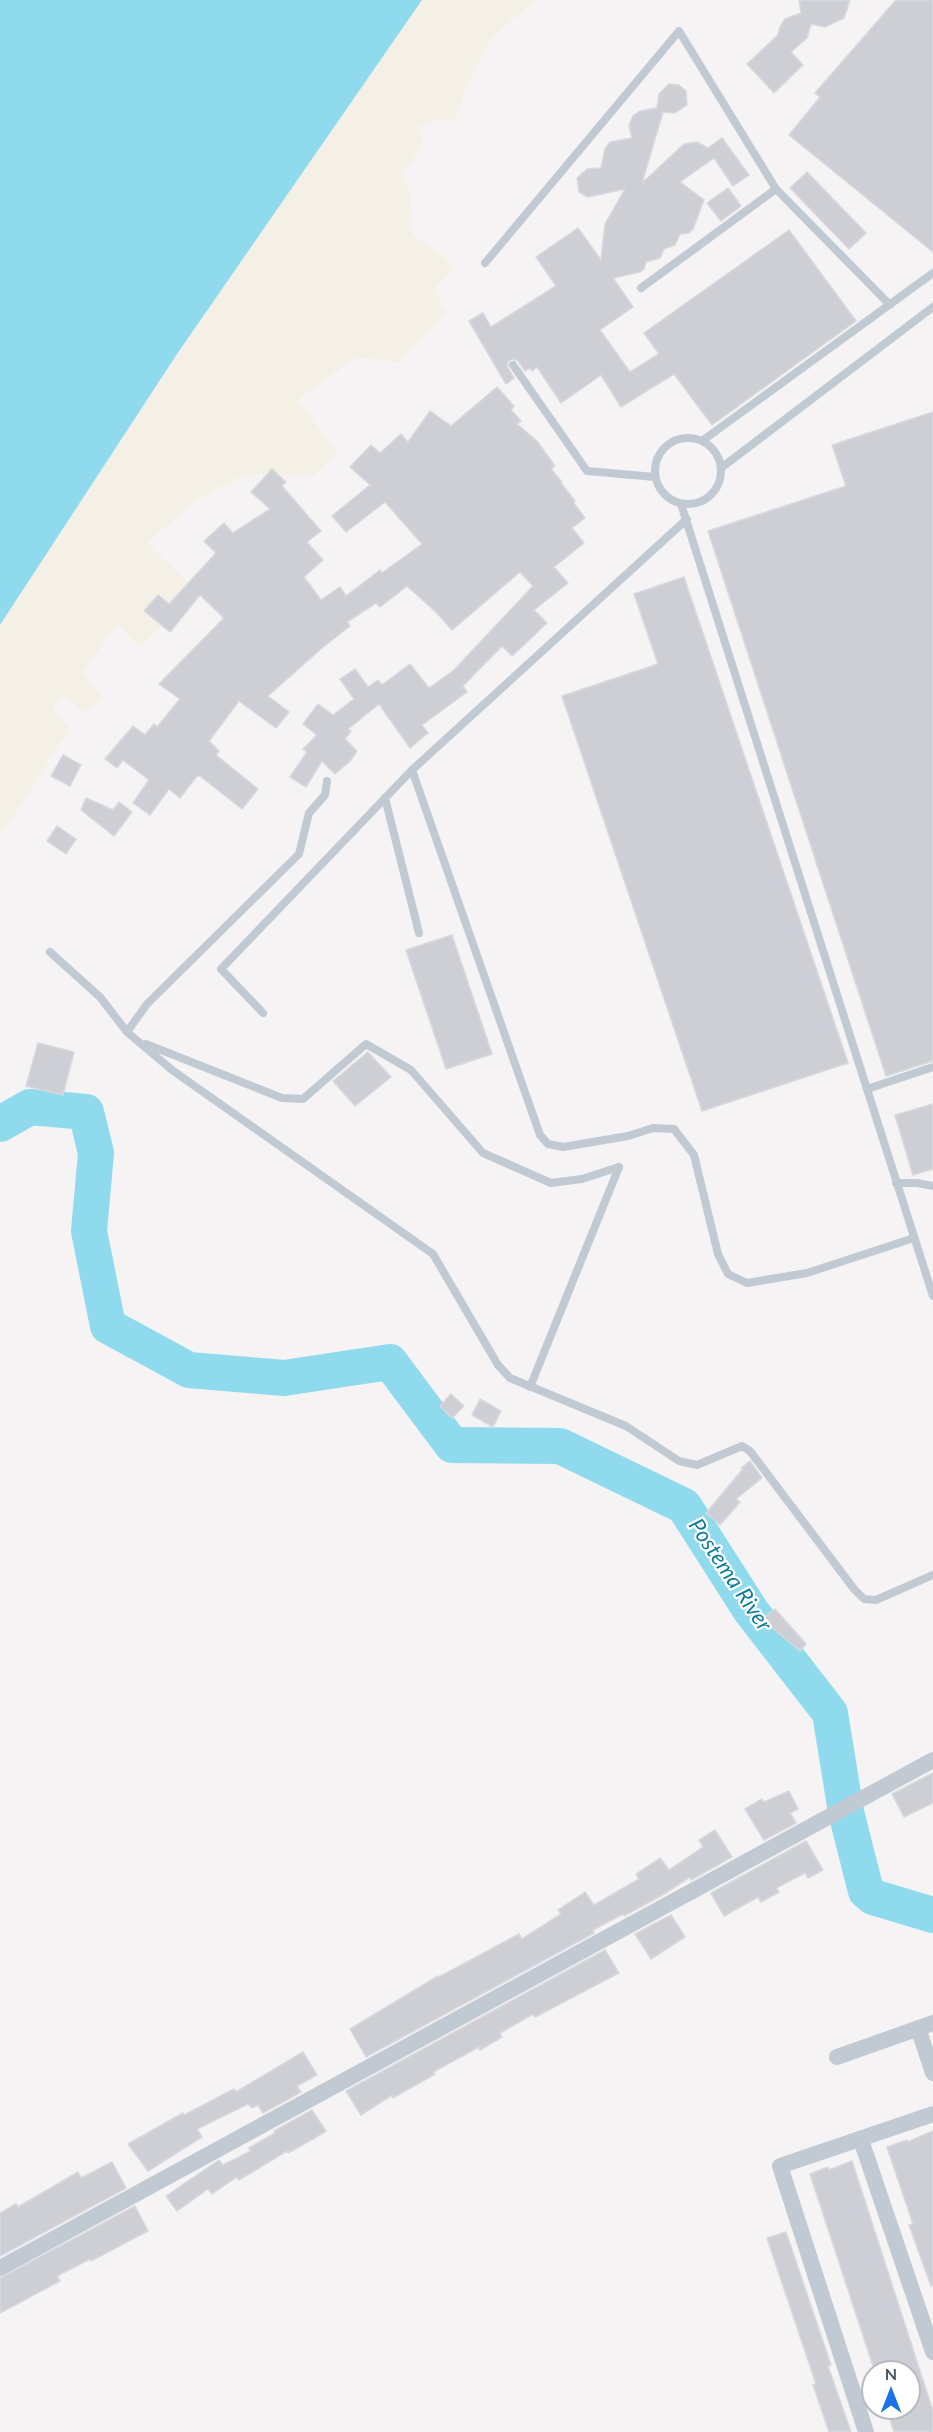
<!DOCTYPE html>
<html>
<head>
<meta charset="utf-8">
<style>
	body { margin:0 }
	#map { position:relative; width:933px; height:2432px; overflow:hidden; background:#f5f3f3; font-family:Lato,sans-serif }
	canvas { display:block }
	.north { position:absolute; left:861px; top:2360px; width:60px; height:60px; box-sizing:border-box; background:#fff; border:2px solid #b7bbc0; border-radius:50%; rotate:0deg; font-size:16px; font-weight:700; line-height:24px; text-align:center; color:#4a5661 }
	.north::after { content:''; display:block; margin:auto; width:21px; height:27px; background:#1a73e8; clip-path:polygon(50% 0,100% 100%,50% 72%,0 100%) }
</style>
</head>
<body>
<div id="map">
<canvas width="933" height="2432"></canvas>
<div class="north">N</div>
</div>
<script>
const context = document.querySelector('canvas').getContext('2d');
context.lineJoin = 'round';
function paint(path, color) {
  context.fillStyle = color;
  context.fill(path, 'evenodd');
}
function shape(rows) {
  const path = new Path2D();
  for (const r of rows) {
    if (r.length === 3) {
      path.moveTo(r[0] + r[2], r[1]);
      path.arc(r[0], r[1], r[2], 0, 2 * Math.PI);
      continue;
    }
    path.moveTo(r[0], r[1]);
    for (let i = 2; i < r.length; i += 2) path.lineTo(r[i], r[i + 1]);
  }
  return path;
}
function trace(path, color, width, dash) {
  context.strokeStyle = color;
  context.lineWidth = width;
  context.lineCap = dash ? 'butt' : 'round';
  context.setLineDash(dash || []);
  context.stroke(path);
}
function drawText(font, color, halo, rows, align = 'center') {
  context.font = font + ' Lato,sans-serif';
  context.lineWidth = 4.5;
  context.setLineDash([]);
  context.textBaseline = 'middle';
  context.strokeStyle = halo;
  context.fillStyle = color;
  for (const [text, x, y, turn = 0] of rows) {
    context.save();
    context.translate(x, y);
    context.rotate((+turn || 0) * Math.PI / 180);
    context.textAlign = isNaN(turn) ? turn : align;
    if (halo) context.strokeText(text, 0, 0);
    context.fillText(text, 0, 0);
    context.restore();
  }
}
const sand = shape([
	[422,0,535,0,491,38,465,89,455,121,436,120,418,127,423,139,410,165,400,172,410,192,413,234,455,267,433,290,447,312,399,362,356,357,298,400,338,454,312,476,246,473,196,500,147,543,197,592,140,647,117,624,83,672,102,698,85,712,63,695,52,708,70,730,52,754,22,804,0,833,0,625,177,354]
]);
const water = shape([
	[0,0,422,0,177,354,0,625]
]);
const river = shape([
	[0,1124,30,1107,86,1112,96,1153,89,1231,108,1326,189,1370,284,1378,390,1362,452,1445,560,1446,684,1506,751,1611,830,1713,846,1812,866,1891,873,1897,933,1915]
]);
const building = shape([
	[799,0,850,0,844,18,825,27,811,24,807,38,791,52,803,65,774,93,747,64,778,35,780,27,785,19,801,13,799,0],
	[896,0,933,0,933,252,789,135,820,97,815,93,896,0],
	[669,84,679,85,686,91,687,105,675,113,663,112,642,183,684,144,697,142,708,148,722,138,749,175,733,186,714,158,680,182,704,200,693,229,689,233,680,234,675,245,664,249,660,258,646,262,644,269,640,272,613,278,633,307,600,330,630,372,659,354,644,333,789,230,856,321,712,425,674,374,621,407,601,375,561,403,537,367,532,371,530,368,525,371,518,361,512,359,508,362,507,366,514,378,506,384,469,321,483,313,491,327,556,286,536,257,578,228,601,260,605,224,625,189,588,197,579,192,577,178,587,169,601,168,605,149,610,142,632,138,629,125,633,116,640,111,657,108,659,94,669,84],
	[807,172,866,233,849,249,790,188,807,172],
	[728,188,741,206,721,221,707,203,728,188],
	[497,387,514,406,511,410,521,421,517,424,537,441,555,466,551,469,562,482,561,483,575,501,573,502,585,518,572,528,584,543,554,567,568,583,534,610,547,623,512,656,502,646,463,686,467,692,422,725,428,733,410,748,379,704,348,729,351,731,345,739,357,751,350,761,335,774,322,761,306,787,290,777,307,752,303,749,317,735,303,724,318,704,333,715,354,699,340,679,355,669,368,687,378,680,382,685,410,664,429,688,454,670,533,586,520,572,452,630,437,613,407,586,380,607,376,603,347,622,350,626,322,648,268,696,289,712,276,728,239,701,209,741,219,751,216,755,258,789,242,809,200,776,197,776,180,798,169,789,150,815,133,803,149,780,123,760,117,768,105,759,133,726,145,735,154,724,157,727,180,699,159,684,224,618,200,595,170,632,144,611,158,595,169,604,216,553,204,541,224,523,233,533,270,509,251,492,272,469,286,482,282,486,321,531,307,542,323,560,304,577,321,600,340,587,346,596,380,570,382,573,422,544,385,502,346,532,332,516,370,485,350,467,371,445,380,453,401,434,408,442,430,411,451,426,497,387],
	[933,412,933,1061,886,1076,708,531,846,486,832,445,933,412],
	[684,577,848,1063,702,1111,562,696,658,664,634,594,684,577],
	[63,755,81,765,70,786,51,776,63,755],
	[86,798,113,810,119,802,132,812,114,836,81,810,86,798],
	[57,826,76,839,66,854,47,841,57,826],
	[452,935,492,1054,446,1069,406,950,452,935],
	[38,1043,74,1052,63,1095,26,1086,38,1043],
	[368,1052,391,1077,355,1106,333,1081,368,1052],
	[933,1104,933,1169,913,1175,895,1115,933,1104],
	[451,1394,464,1406,452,1418,440,1406,451,1394],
	[480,1399,501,1411,493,1427,472,1415,480,1399],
	[750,1461,762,1478,736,1499,740,1502,720,1525,706,1513,743,1469,741,1468,750,1461],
	[775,1609,806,1644,800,1651,762,1619,775,1609],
	[933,1773,933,1803,904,1817,892,1794,933,1773],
	[789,1791,798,1809,790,1813,796,1823,764,1840,745,1809,762,1799,764,1802,789,1791],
	[715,1830,732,1857,691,1880,690,1877,664,1894,624,1916,623,1914,593,1930,594,1933,366,2057,350,2029,438,1976,439,1977,519,1934,522,1939,561,1914,558,1910,585,1892,594,1905,639,1879,636,1874,660,1858,669,1870,703,1847,699,1840,715,1830],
	[806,1841,823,1870,808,1878,805,1873,776,1888,779,1892,761,1902,758,1897,724,1916,711,1893,806,1841],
	[671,1915,685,1937,651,1959,635,1934,671,1915],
	[605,1950,619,1973,535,2017,533,2014,500,2033,502,2037,480,2050,479,2047,433,2072,435,2074,393,2098,392,2095,361,2115,346,2091,605,1950],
	[303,2052,317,2075,297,2086,301,2092,263,2113,258,2105,252,2108,248,2104,197,2129,202,2137,148,2171,128,2144,183,2113,184,2115,234,2089,236,2092,303,2052],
	[312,2110,326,2131,313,2139,288,2153,287,2151,239,2180,237,2177,212,2194,208,2189,177,2211,166,2196,219,2160,223,2165,251,2151,249,2148,275,2133,274,2131,312,2110],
	[933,2131,933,2285,931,2286,909,2225,913,2224,887,2147,907,2140,907,2142,933,2131],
	[852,2161,933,2411,933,2432,894,2432,886,2408,909,2408,909,2372,875,2372,810,2174,828,2167,829,2170,852,2161],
	[112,2162,126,2188,0,2256,0,2213,16,2204,18,2207,78,2172,81,2178,112,2162],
	[135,2206,148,2231,91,2261,90,2259,57,2276,60,2281,0,2313,0,2278,135,2206],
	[786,2232,831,2365,828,2366,851,2432,829,2432,813,2385,816,2384,767,2238,786,2232]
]);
const service = shape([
	[485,263,679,31,776,189,890,305],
	[641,288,776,189],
	[513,365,587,471,655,477],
	[688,471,33],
	[702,441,933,273],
	[721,468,933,307],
	[681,504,867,1089,933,1067],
	[412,770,540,1135,548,1144,563,1147,628,1136,653,1128,674,1129,694,1155,718,1254,728,1274,747,1283,807,1273,914,1238],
	[385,798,419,933],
	[50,952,100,997,127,1032,172,1070,433,1254,498,1365,510,1378,626,1426,679,1461,697,1465,742,1446,750,1451,854,1589,864,1599,876,1600,933,1575],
	[263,1013,221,969,412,770,687,519],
	[127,1032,147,1004,299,854,309,813,325,795,327,781],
	[146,1044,282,1098,303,1099,366,1044,411,1070,483,1153,551,1183,582,1179,619,1167],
	[867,1089,933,1296],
	[896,1183,917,1183,933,1186],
	[530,1387,619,1167]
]);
const minor = shape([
	[918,2028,933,2073],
	[837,2057,933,2023],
	[861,2140,933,2352],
	[0,2268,933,1760],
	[866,2432,780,2166,933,2114]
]);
const waterNames = [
	["Postema River",730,1575,56]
];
paint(sand, '#f5f0e5');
paint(water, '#90daee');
trace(river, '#90daee', 36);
paint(building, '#cdcfd5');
trace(building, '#d7d9de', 1.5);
trace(service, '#c1cad2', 8);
trace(minor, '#c1cad2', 16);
drawText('italic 22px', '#0c7c9b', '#fff', waterNames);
</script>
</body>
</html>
